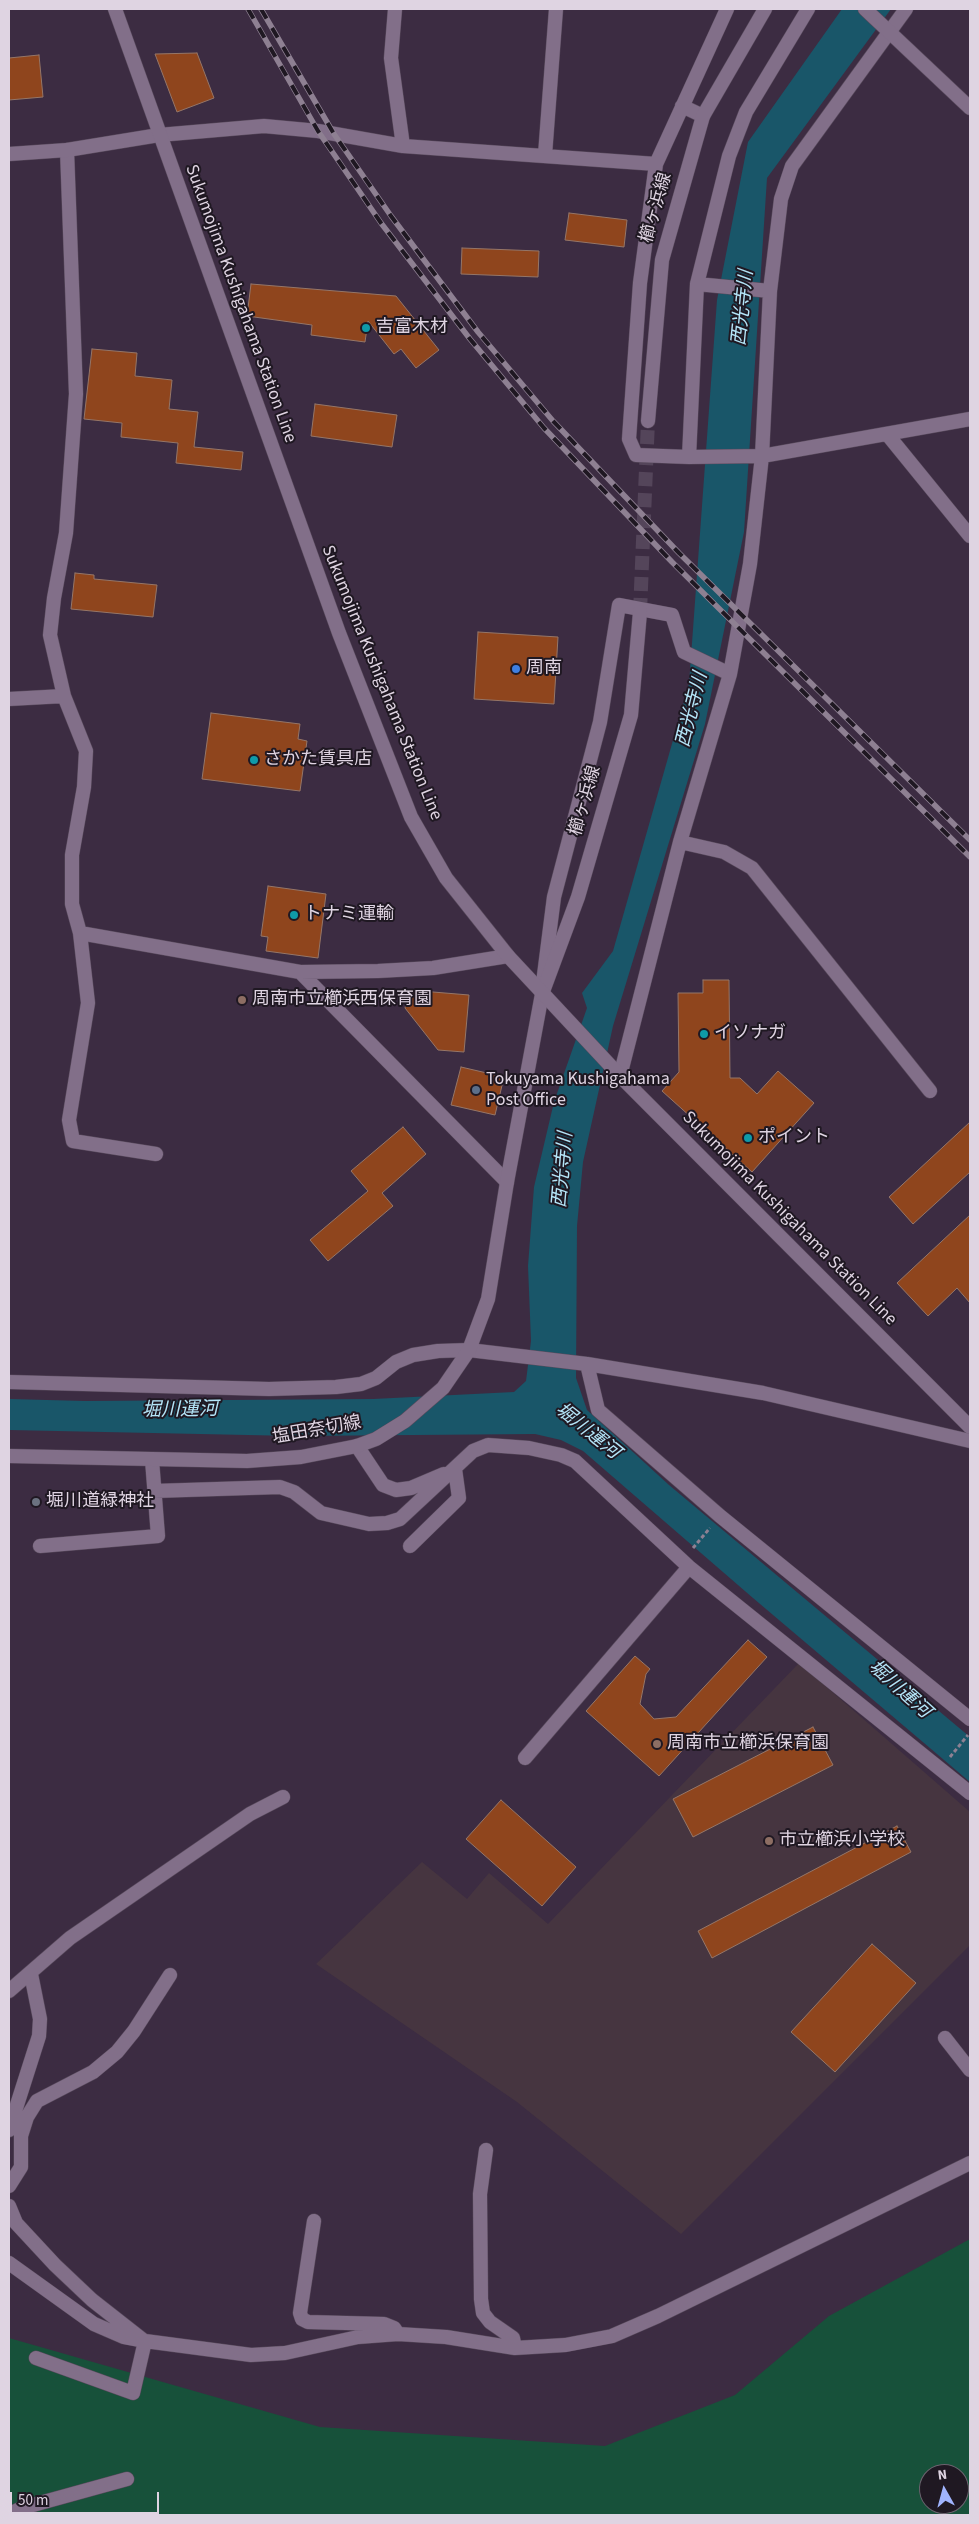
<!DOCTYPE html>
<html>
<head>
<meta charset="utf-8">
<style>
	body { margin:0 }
	#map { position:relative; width:979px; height:2524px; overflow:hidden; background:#3c2c42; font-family:"Source Sans 3",sans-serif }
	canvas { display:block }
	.frame { position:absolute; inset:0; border:10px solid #dfd4e2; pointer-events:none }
	.north { position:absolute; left:919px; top:2464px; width:50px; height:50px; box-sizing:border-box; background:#1f1822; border:1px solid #6c636f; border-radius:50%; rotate:353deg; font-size:14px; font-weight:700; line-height:20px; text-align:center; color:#dfd4e2 }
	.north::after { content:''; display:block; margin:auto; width:18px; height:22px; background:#a0b3fd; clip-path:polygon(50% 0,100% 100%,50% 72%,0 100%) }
	.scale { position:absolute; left:10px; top:2492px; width:149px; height:22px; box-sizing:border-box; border:2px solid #dfd4e2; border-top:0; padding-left:6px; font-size:15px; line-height:18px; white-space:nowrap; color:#dfd4e2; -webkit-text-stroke:4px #1f1822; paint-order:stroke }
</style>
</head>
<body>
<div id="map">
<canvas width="979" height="2524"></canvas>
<div class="frame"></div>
<div class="north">N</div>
<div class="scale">50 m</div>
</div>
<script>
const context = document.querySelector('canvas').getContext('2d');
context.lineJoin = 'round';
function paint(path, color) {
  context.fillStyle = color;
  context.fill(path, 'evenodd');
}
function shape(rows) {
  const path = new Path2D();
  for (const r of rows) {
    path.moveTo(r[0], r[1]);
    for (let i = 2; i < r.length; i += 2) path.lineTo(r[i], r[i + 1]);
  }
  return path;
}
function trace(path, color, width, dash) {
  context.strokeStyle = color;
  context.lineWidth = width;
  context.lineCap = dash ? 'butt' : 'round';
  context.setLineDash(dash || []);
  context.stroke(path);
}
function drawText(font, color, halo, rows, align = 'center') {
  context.font = font + ' "Source Sans 3","Noto Sans JP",sans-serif';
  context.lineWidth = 4;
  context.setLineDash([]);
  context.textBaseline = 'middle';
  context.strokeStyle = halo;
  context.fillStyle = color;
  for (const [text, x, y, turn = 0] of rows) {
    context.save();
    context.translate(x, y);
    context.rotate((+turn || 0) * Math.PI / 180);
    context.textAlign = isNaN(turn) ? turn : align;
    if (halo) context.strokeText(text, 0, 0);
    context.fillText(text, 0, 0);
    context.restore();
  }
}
const education = shape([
	[799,1663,970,1812,970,1945,681,2234,517,2102,316,1964,422,1862,467,1899,489,1873,548,1924]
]);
const green = shape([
	[970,2239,970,2515,9,2515,9,2338,320,2427,605,2446,735,2395,829,2316],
	[929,2474,959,2474,959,2504,929,2504]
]);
const water = shape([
	[842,9,891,9,767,178,744,532,705,724,613,1026,583,1162,577,1226,576,1378,587,1410,669,1485,970,1737,970,1782,753,1598,583,1451,561,1440,535,1434,295,1436,9,1430,9,1399,85,1401,373,1399,514,1392,526,1381,531,1341,528,1266,534,1187,554,1102,587,1008,582,993,613,951,689,684,717,300,748,142]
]);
const building = shape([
	[197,53,214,98,177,112,155,54,197,53],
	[39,55,43,97,9,100,9,58,39,55],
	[569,213,627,220,624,247,565,240,569,213],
	[462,248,539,251,538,277,461,274,462,248],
	[251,284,396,296,439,350,416,368,401,349,394,354,368,321,365,342,311,335,312,325,247,316,251,284],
	[92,349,137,353,135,376,172,380,169,409,198,412,194,447,243,452,241,470,176,463,178,443,121,437,122,423,84,419,92,349],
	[315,404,397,415,392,447,311,436,315,404],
	[75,573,94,575,94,579,157,585,153,617,71,609,75,573],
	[478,632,558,637,554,704,474,699,478,632],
	[211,713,300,724,298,739,307,741,300,791,202,779,211,713],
	[268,886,326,894,318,958,266,951,268,937,261,936,268,886],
	[703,980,729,980,730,1078,740,1078,757,1094,778,1071,814,1103,752,1172,662,1091,679,1072,678,993,703,993,703,980],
	[409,990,469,995,464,1052,438,1050,405,1008,409,990],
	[461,1067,504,1077,495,1115,451,1105,461,1067],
	[970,1122,970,1172,913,1224,889,1197,970,1122],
	[403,1127,426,1154,382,1193,393,1206,328,1261,310,1240,368,1191,351,1171,403,1127],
	[970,1215,970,1303,957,1288,928,1316,897,1283,970,1215],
	[748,1640,767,1657,659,1776,586,1711,635,1656,650,1669,646,1674,640,1704,654,1719,676,1717,748,1640],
	[813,1727,833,1765,693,1837,673,1799,813,1727],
	[501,1800,576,1867,542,1906,466,1839,501,1800],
	[897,1826,911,1852,712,1958,698,1931,897,1826],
	[872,1944,916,1983,835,2072,791,2032,872,1944]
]);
const tertiaryTunnel = shape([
	[640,612,648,421]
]);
const path = shape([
	[693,1548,710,1528],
	[950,1757,968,1735]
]);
const minor = shape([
	[395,9,391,58,403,146],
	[727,9,656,164,640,283,629,439,636,455,689,457,762,456,970,419],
	[682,106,703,116],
	[159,135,264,126,318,131,403,146,656,164],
	[67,150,76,394,66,533,54,598,50,635,64,696,86,751,84,787,72,855,72,904,80,933,88,1003,69,1120,73,1141,156,1154],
	[545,155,556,9],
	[697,284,770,291],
	[887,434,970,536],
	[689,457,697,284,729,156,746,112,808,9],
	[9,699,64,696],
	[680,842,724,852,752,868,930,1091],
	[80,933,300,972,378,971,433,968,508,956],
	[300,972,507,1182],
	[543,983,554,897,600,722,619,605,672,615,684,652,730,674],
	[620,1076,680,842,730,674,750,564,762,456,770,291,781,199,792,166,906,9],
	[587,1364,598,1410,720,1516,970,1719],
	[9,1382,269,1389,336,1387,361,1384,376,1378,396,1362,413,1355,438,1351,469,1350,587,1364,763,1393,970,1441],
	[357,1446,383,1485,396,1490,411,1488,444,1474],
	[154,1491,280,1487,294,1492,321,1513,369,1524,387,1523,400,1519,473,1451,488,1445,529,1448,561,1455,575,1461,689,1567,970,1793],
	[40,1546,158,1536,152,1460],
	[410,1546,459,1498,455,1469],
	[525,1758,689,1567],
	[9,1991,70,1938,250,1814,283,1797],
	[945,2038,970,2070],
	[9,2130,39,2036,40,2019,31,1974],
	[486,2150,480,2194,481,2299,483,2313,490,2322,513,2338,515,2348],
	[9,2186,21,2167,21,2136,27,2117,37,2101,93,2072,117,2052,134,2031,170,1975],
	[9,2206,16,2223,55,2265,92,2300,143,2340],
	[314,2221,300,2313,302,2319,308,2322,384,2324,394,2328,398,2334],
	[9,2263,94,2324,124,2337,145,2341,251,2355,285,2353,358,2337,398,2334,446,2337,515,2348,565,2345,612,2336,658,2316,970,2163],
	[36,2358,133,2393,145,2341],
	[9,2514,22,2508,127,2479]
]);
const tertiary = shape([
	[865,9,970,108],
	[9,154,67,150,159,135],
	[648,421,662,260,703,116,765,9],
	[9,1456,247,1461,301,1457,357,1446,376,1439,405,1421,443,1388,469,1350,488,1299,507,1182,542,994,578,897,631,715,640,612]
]);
const secondary = shape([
	[115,9,339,633,411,817,446,878,508,956,620,1076,970,1427]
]);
const rail = shape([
	[248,9,318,131,381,223,470,339,544,428,672,562,970,857],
	[261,9,334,134,391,216,478,332,553,421,679,553,970,840]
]);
const markers = [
	[366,328,5,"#0f9aa8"],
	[516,669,5,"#3f7fe0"],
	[254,760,5,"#0f9aa8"],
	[294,915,5,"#0f9aa8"],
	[242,1000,5,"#8d6e63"],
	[704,1034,5,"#0f9aa8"],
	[476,1090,5,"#5c6f8a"],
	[748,1138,5,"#0f9aa8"],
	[36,1502,5,"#6b7280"],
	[657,1744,5,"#8d6e63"],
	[769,1841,5,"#8d6e63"]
];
const streetNames = [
	["櫛ヶ浜線",657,208,-74],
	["Sukumojima Kushigahama Station Line",240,304,70],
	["Sukumojima Kushigahama Station Line",381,683,68],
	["櫛ヶ浜線",586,801,-74],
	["Sukumojima Kushigahama Station Line",789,1219,45],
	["塩田奈切線",317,1431,-10]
];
const poiNames = [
	["吉富木材",376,328],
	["周南",526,669],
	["さかた賃具店",264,760],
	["トナミ運輸",304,915],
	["周南市立櫛浜西保育園",252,1000],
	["イソナガ",714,1034],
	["Tokuyama Kushigahama",486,1080],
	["Post Office",486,1101],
	["ポイント",758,1138],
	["堀川道緑神社",46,1502],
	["周南市立櫛浜保育園",667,1744],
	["市立櫛浜小学校",779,1841]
];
const waterNames = [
	["西光寺川",744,308,-84],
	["西光寺川",693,710,-76],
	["西光寺川",564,1170,-85],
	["堀川運河",180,1411,-1],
	["堀川運河",587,1432,39],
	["堀川運河",899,1690,42]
];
paint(education, '#463540');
paint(green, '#17513a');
paint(water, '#195669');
paint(building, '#8f451d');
trace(building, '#957668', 1);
trace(tertiaryTunnel, '#54455a', 14, [14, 7]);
trace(minor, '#584a5c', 15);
trace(tertiary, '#584a5c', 15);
trace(secondary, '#584a5c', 15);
trace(path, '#8e8193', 3, [4, 2.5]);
trace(minor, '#826f89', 14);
trace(tertiary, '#826f89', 14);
trace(secondary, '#826f89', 14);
trace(rail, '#8e8092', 5.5);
trace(rail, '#1f1822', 4, [11]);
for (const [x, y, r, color] of markers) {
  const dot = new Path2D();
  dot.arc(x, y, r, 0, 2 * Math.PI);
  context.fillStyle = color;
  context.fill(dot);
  trace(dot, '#1f1822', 2);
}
drawText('18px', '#dfd4e2', '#1f1822', streetNames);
drawText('18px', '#dfd4e2', '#1f1822', poiNames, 'left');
drawText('italic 19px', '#b4e5f8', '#1f1822', waterNames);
</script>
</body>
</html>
